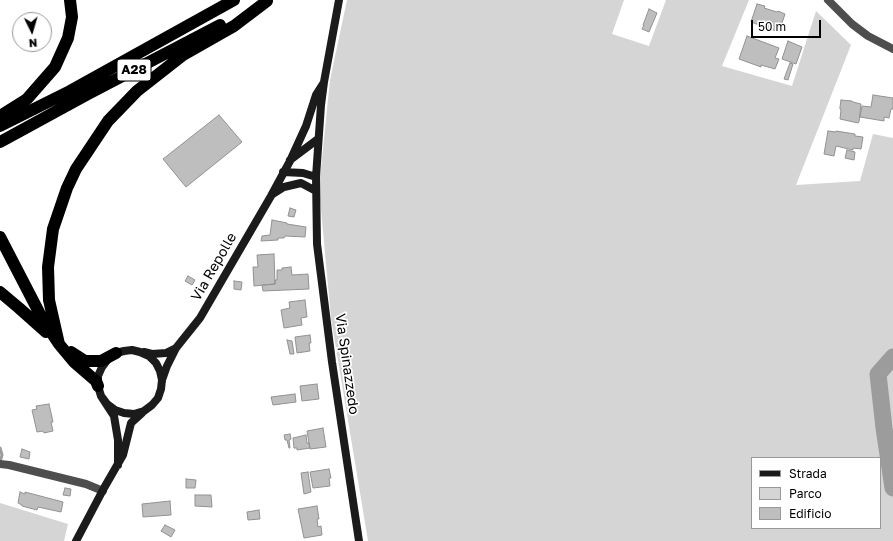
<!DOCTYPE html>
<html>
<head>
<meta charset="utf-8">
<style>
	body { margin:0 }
	#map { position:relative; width:893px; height:541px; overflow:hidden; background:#fff; font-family:"Golos Text",sans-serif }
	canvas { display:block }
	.legend { position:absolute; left:751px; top:457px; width:130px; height:72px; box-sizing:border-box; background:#fff; border:1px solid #999; margin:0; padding:5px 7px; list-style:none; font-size:12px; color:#000 }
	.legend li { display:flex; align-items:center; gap:8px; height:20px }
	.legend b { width:20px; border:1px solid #999 }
	.north { position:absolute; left:12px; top:12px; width:40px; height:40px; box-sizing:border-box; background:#fff; border:1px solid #999; border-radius:50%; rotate:175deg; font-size:11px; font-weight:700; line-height:16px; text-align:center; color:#000 }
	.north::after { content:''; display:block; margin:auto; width:14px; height:18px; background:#000; clip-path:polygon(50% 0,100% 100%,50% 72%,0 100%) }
	.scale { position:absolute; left:751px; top:20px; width:70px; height:18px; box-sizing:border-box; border:2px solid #000; border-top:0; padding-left:5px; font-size:12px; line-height:14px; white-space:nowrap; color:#000; -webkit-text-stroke:3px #fff; paint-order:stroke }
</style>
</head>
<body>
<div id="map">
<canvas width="893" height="541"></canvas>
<ul class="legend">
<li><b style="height:5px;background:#1b1b1b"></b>Strada</li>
<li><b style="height:11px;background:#d5d5d5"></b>Parco</li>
<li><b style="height:11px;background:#bebebe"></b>Edificio</li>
</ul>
<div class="north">N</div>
<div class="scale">50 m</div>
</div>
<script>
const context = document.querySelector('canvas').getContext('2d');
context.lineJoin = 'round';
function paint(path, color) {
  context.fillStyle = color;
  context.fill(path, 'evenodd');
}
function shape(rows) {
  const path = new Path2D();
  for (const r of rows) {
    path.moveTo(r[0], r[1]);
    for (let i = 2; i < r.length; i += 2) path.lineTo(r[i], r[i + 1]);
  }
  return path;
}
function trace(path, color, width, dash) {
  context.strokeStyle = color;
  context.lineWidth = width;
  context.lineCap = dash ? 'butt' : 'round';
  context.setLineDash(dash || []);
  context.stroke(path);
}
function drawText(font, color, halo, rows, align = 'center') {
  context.font = font + ' "Golos Text",sans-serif';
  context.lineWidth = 3.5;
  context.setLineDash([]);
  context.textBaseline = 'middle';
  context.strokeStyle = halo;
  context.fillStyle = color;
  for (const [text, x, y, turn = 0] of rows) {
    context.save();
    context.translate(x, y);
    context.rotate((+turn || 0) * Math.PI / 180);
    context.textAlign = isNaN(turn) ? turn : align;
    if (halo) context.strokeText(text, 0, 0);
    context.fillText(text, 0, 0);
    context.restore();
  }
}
const green = shape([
	[347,0,624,0,612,34,649,46,666,0,749,0,722,66,792,86,816,11,851,45,796,185,860,181,873,134,893,138,893,541,368,541,331,318,319,188,330,80],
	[752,458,880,458,880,528,752,528],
	[0,503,68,524,64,541,0,541]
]);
const stream = shape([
	[0,448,2,455,0,462]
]);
const river = shape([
	[893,357,878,374,884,428,893,488]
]);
const building = shape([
	[757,4,765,6,764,8,777,12,778,11,785,14,779,32,751,22,757,4],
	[649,9,657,13,649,32,642,29,644,25,643,25,649,9],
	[747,36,779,48,775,58,779,59,775,69,761,65,761,67,739,59,747,36],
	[788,41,802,47,796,64,782,59,788,41],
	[790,63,793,64,788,80,784,79,790,63],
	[873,95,893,98,893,109,891,109,889,118,884,117,884,121,860,117,862,106,871,107,873,95],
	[841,100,852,101,853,102,861,104,859,122,858,123,840,119,841,110,840,109,840,107,841,100],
	[219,115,242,142,186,187,163,159,219,115],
	[828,131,836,132,836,131,855,134,855,136,863,137,861,149,853,148,853,150,836,146,834,156,824,154,828,131],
	[847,150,855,152,854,160,845,158,847,150],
	[290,208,296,210,294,217,288,216,290,208],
	[272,220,287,223,287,224,306,227,305,237,285,236,284,238,278,238,278,240,261,241,262,236,270,235,272,220],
	[274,254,275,284,254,286,253,267,258,267,257,255,274,254],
	[291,267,292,275,308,274,309,289,263,291,262,285,275,284,275,280,277,280,277,270,282,270,282,268,291,267],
	[188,276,195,280,192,285,185,281,188,276],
	[234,281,242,282,241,290,234,289,234,281],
	[305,300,307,317,301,318,302,325,284,328,281,310,290,308,289,302,305,300],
	[310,335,311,343,309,343,310,351,297,353,295,337,310,335],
	[287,340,292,341,294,354,290,354,287,340],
	[317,384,319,399,302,401,300,386,317,384],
	[295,394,296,402,273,405,271,397,295,394],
	[49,404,53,422,51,422,53,431,44,433,43,431,37,432,32,410,37,409,36,406,49,404],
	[323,428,326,447,310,449,307,431,323,428],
	[290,434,291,439,289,440,290,448,289,448,287,440,285,440,284,435,290,434],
	[306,435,307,443,309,443,310,448,297,450,297,448,294,448,293,438,306,435],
	[22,449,30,452,29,459,20,457,22,449],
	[329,469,331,478,329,478,330,486,313,488,310,472,329,469],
	[308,472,311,492,304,494,301,473,308,472],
	[186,479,196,480,195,488,186,488,186,479],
	[65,488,71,489,70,496,63,495,65,488],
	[20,492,25,494,25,492,63,502,61,512,38,507,37,510,22,506,22,505,18,503,20,492],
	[195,495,211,495,212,507,195,506,195,495],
	[170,501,171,515,143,517,142,504,170,501],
	[317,506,319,519,317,519,318,527,321,526,322,535,304,538,298,509,317,506],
	[259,510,260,519,248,520,247,512,259,510],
	[165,525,175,530,171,537,161,531,165,525]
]);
const street = shape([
	[828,0,852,24,868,36,893,49],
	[0,464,9,465,86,484,103,491]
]);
const secondary = shape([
	[339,0,324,82,321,105,316,177,317,244,332,362,359,541],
	[290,160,318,139],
	[283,172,303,173,316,177],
	[273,194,284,187,301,183,316,191],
	[144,352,152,354,166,353,176,348],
	[162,380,167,366,176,348,200,318,271,196,290,161,306,126,316,95,323,84],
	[101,396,107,404,115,410,124,413,134,414,144,411,152,405,158,398,161,389,162,380,160,371,156,363,149,356,140,352,132,350,124,351,116,353,108,359,102,367,98,376,98,386,101,396,114,416,118,440,118,465],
	[76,541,104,488,123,455,131,423,142,413]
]);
const highway = shape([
	[0,116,27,99,55,67,68,38,72,17,70,0],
	[0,126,70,91,234,0],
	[0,142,88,94,220,25],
	[0,237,43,320,59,344,74,362,96,381,98,386],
	[0,292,19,308,46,332],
	[59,344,49,300,48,267,53,229,67,188,76,169,108,121,137,91,183,55,234,26,267,1],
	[71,352,85,361,101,361,116,353]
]);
const shields = [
	[134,70,34]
];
const shieldNames = [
	["A28",134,70]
];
const streetNames = [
	["Via Repolle",214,267,-60],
	["Via Spinazzedo",347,364,82]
];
paint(green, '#d5d5d5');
trace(stream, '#9c9c9c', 3);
trace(river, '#9c9c9c', 17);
paint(building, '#bebebe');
trace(building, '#929292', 1);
trace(street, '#4e4e4e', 8);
trace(secondary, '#1b1b1b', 8);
trace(highway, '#000', 12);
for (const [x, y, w] of shields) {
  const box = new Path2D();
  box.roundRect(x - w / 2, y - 11, w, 22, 3);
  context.fillStyle = '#fff';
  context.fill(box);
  trace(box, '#000', 1);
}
drawText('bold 13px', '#000', null, shieldNames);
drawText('14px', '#000', '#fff', streetNames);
</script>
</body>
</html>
